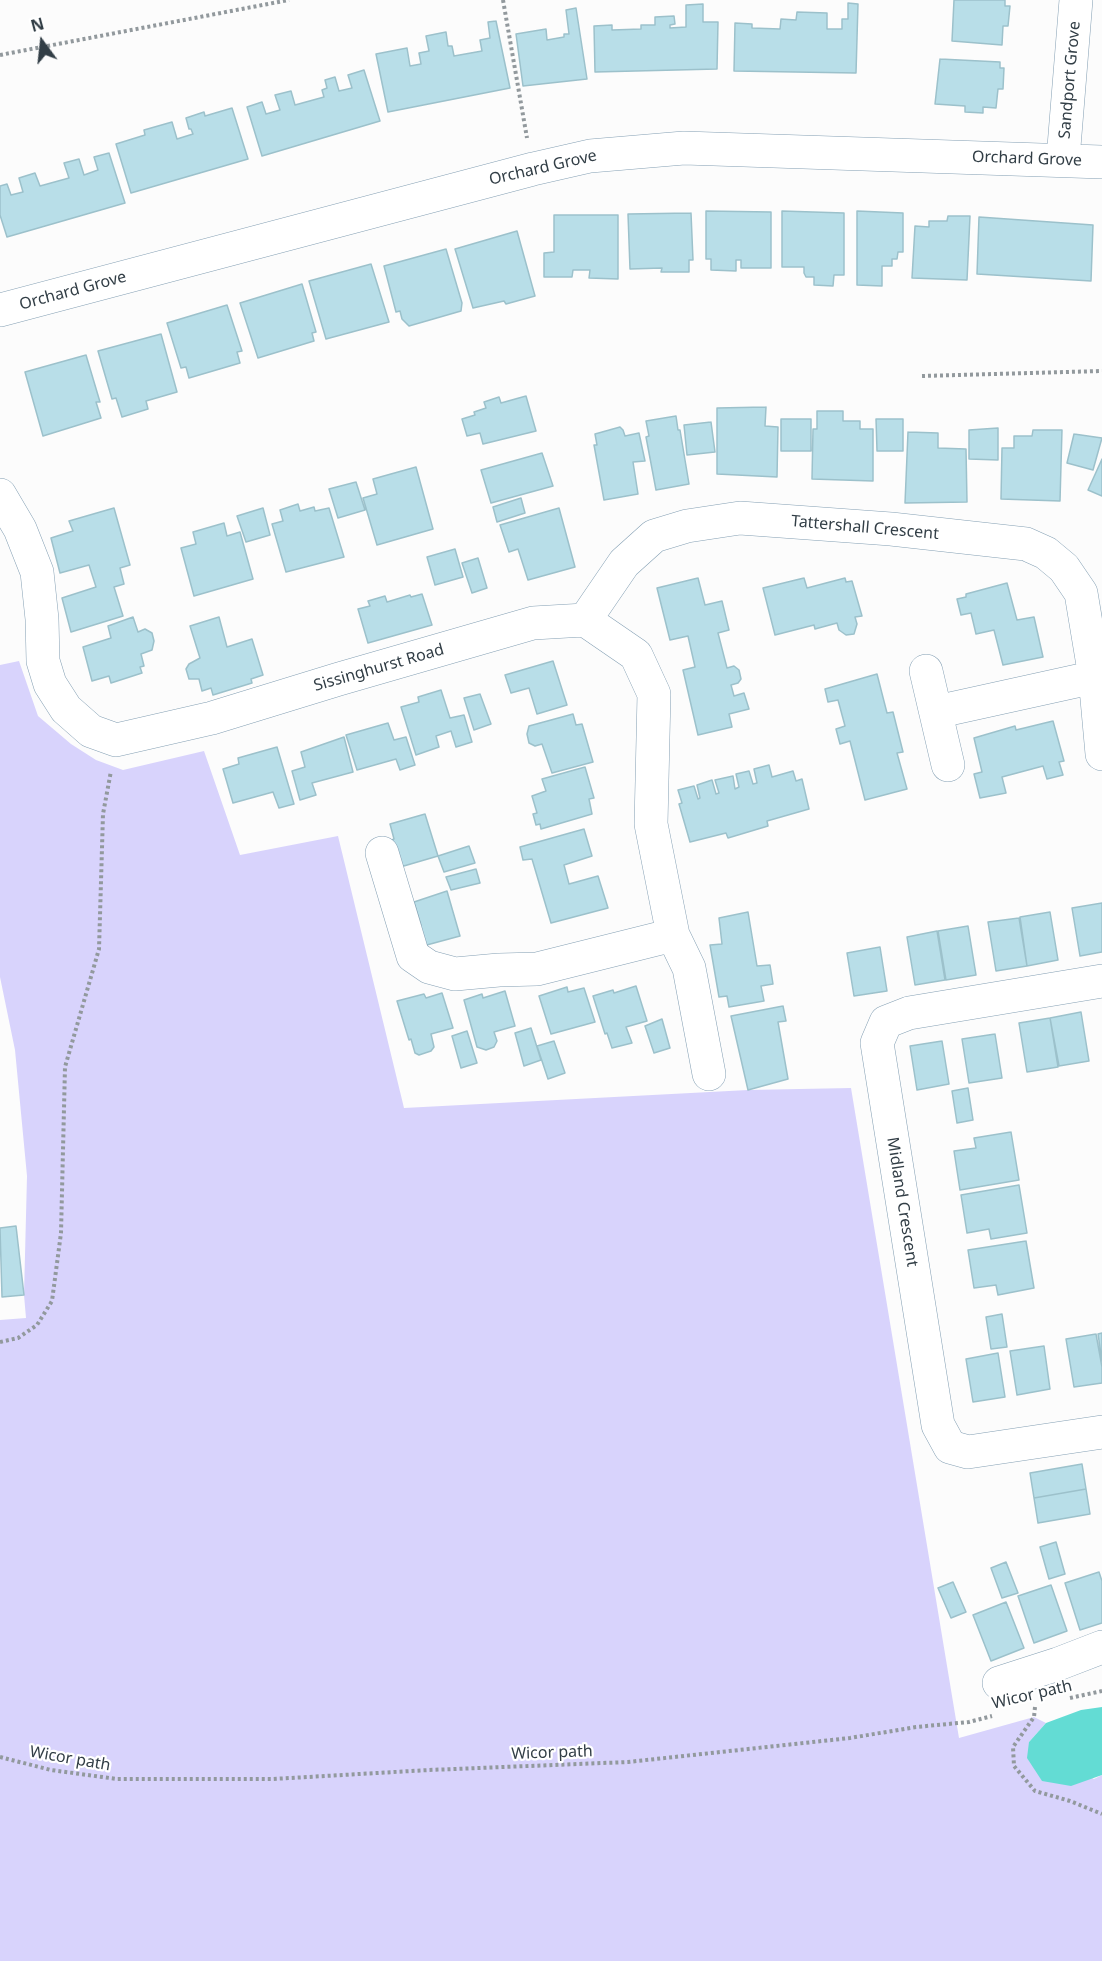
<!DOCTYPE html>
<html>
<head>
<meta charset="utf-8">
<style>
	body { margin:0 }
	#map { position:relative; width:1102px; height:1961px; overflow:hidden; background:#fcfcfc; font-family:"Noto Sans",sans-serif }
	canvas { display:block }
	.north { position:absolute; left:12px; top:12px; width:60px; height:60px; -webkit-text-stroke:4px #fff; paint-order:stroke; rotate:345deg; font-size:16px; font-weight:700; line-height:24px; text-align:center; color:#323e46 }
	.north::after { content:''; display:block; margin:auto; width:21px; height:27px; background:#323e46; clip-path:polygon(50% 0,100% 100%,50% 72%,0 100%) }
</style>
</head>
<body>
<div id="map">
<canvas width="1102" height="1961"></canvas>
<div class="north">N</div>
</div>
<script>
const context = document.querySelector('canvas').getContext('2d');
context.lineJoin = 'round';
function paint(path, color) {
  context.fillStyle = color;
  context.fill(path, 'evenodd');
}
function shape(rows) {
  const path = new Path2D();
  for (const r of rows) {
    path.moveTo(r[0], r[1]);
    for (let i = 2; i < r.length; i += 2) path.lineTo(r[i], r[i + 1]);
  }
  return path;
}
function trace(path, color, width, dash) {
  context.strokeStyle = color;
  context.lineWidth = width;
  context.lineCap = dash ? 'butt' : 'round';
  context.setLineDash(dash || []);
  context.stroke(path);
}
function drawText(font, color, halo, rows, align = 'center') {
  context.font = font + ' "Noto Sans",sans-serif';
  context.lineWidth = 4.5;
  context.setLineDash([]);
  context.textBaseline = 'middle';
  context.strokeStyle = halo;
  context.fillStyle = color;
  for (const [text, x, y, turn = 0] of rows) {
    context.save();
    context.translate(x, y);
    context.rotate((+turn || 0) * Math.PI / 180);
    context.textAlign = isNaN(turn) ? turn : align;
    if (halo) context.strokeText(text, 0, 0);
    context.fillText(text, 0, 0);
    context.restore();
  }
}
const green = shape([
	[19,661,38,716,71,744,96,760,123,770,204,751,240,855,338,836,404,1108,748,1090,851,1088,959,1738,1034,1717,1046,1723,1029,1742,1094,1779,1102,1775,1102,1961,0,1961,0,1320,26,1318,24,1295,27,1176,15,1050,0,977,0,665]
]);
const water = shape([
	[1102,1707,1102,1775,1071,1786,1042,1781,1027,1758,1029,1742,1046,1723,1081,1710]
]);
const building = shape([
	[954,0,1005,0,1005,6,1010,6,1008,26,1003,26,1002,45,952,41,954,0],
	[848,3,858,4,856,73,734,71,735,23,752,24,752,28,780,29,781,19,796,20,797,12,827,13,827,29,842,29,842,19,848,19,848,3],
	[703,4,703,22,718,22,717,69,595,72,594,26,612,25,612,30,641,29,641,25,655,25,655,17,674,16,675,24,670,25,670,28,686,27,686,5,703,4],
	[576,8,587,79,523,86,516,34,546,29,547,40,564,37,564,34,569,34,566,10,576,8],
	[496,21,510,88,388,112,376,54,407,48,410,66,421,64,419,53,429,51,426,36,446,32,448,46,452,46,454,56,482,51,480,40,490,38,488,22,496,21],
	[940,59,1000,62,1000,68,1004,68,1003,89,998,89,996,108,983,107,983,113,965,112,965,106,935,104,940,59],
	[364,70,380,121,262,156,247,107,262,102,266,114,280,110,275,95,291,91,295,105,324,97,322,90,327,88,325,80,335,77,339,91,352,88,348,75,364,70],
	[232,108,248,159,131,193,116,144,145,135,144,130,172,122,177,139,193,134,191,129,189,129,186,118,204,112,205,116,232,108],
	[109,153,125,203,7,237,0,215,0,186,7,184,11,195,23,192,19,178,35,173,40,186,69,178,64,163,79,159,84,175,98,170,94,157,109,153],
	[706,211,771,212,771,268,741,268,741,260,736,260,736,271,711,270,711,259,706,259,706,211],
	[782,211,844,213,844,275,834,275,833,286,814,285,814,277,806,277,804,273,804,267,782,267,782,211],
	[857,211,903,213,903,252,898,252,897,259,892,259,892,266,882,266,882,286,857,285,857,211],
	[691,213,693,260,689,260,689,272,661,272,662,268,630,269,628,214,691,213],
	[554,215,618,215,618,279,589,278,590,270,573,270,572,277,544,277,544,253,554,252,554,215],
	[948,216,970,216,967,280,912,278,915,226,929,227,929,221,947,221,948,216],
	[979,217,1093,225,1091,281,977,274,979,217],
	[517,231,535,296,506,304,504,301,473,308,455,249,517,231],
	[446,249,462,303,461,311,409,326,402,319,400,311,396,312,384,266,446,249],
	[371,264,389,322,326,339,309,281,371,264],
	[302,284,316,332,312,333,314,341,258,358,240,303,302,284],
	[227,305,242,351,237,352,240,363,189,378,186,367,181,368,167,323,227,305],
	[161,334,177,392,146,401,148,409,122,417,116,398,112,399,98,351,161,334],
	[86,355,100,402,96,402,101,418,43,436,25,372,86,355],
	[526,396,536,431,483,444,480,433,467,436,462,419,475,415,474,412,486,408,484,402,499,397,501,403,526,396],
	[766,407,765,426,778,427,777,477,717,474,717,408,766,407],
	[817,411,843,411,843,421,860,421,860,429,873,429,873,481,812,479,813,429,817,429,817,411],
	[676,416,678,430,680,430,689,484,656,490,646,437,649,436,646,421,676,416],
	[781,419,811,419,811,451,781,451,781,419],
	[876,419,903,419,903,451,877,451,876,419],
	[711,422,715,452,687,455,684,425,711,422],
	[620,427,623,430,625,436,639,433,645,461,633,462,638,494,604,500,594,445,597,445,595,434,620,427],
	[998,428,998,460,969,459,969,430,998,428],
	[1033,430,1062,430,1060,501,1001,499,1002,448,1014,448,1014,436,1032,436,1033,430],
	[908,432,938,433,938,448,966,449,967,502,905,503,908,432],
	[1074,434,1102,438,1093,470,1067,463,1074,434],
	[542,453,553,486,491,503,481,470,542,453],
	[1102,459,1102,496,1088,490,1102,459],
	[416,467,433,529,377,545,363,498,377,494,373,479,416,467],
	[356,482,365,510,338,518,329,489,356,482],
	[521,498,525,513,497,522,493,507,521,498],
	[298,504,300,511,314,507,315,511,329,508,344,557,286,572,272,524,283,521,280,510,298,504],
	[114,508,130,565,120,568,124,584,114,587,123,616,71,632,62,598,96,587,89,565,60,573,51,538,73,531,69,521,114,508],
	[263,508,270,535,246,542,237,516,263,508],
	[559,508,575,567,528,580,518,549,509,552,500,525,559,508],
	[224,523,227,536,240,532,253,579,194,596,181,548,196,544,193,532,224,523],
	[455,549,463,577,435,585,427,557,455,549],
	[478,558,487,588,472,593,462,563,478,558],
	[698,578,705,605,722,601,729,630,718,633,727,668,734,666,739,670,741,679,738,683,731,685,734,696,744,693,749,709,729,714,732,727,698,735,683,670,695,667,688,636,670,640,657,588,698,578],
	[804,578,807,588,845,578,846,582,852,581,862,616,855,617,857,624,854,634,846,635,839,630,837,623,815,629,814,625,775,635,763,588,804,578],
	[1007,583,1017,620,1034,617,1043,657,1003,665,994,630,976,634,971,613,961,615,957,599,966,597,966,594,1007,583],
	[422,594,432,625,368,643,358,609,370,606,368,601,385,596,387,602,410,595,411,597,422,594],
	[133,617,138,632,145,629,152,633,154,641,152,650,141,654,144,666,140,667,142,673,111,683,109,676,92,681,83,647,111,638,108,626,133,617],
	[219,617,227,647,252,639,263,675,251,679,252,683,213,695,211,688,202,691,199,679,189,679,186,669,189,664,200,658,190,626,219,617],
	[553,661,567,705,537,714,529,688,511,693,505,675,553,661],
	[877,674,887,713,893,712,903,752,897,753,907,789,865,800,850,741,840,744,836,729,845,726,838,700,828,702,825,689,877,674],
	[441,690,450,718,464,715,472,742,456,747,451,731,436,736,439,747,416,755,401,707,419,702,418,697,441,690],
	[480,694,491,724,474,730,464,698,480,694],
	[573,714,576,725,582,724,593,762,552,773,542,744,535,746,529,743,527,734,529,726,573,714],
	[1053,721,1064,761,1059,762,1063,775,1047,779,1043,766,1002,777,1006,793,980,798,974,774,982,772,974,738,1015,726,1016,730,1053,721],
	[388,723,394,740,406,737,415,765,400,770,396,759,357,770,346,735,388,723],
	[344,737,353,772,312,783,316,795,300,800,292,771,305,767,301,752,344,737],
	[277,747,294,804,279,808,273,792,233,803,223,769,239,764,238,758,277,747],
	[769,765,772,777,793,771,796,781,802,779,809,809,767,821,768,826,728,838,726,833,690,842,679,804,682,803,678,790,694,786,698,799,700,798,697,785,712,780,716,794,719,793,715,780,733,776,735,789,739,787,736,774,749,771,753,784,757,783,754,769,769,765],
	[585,767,594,798,589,799,592,814,541,829,540,824,536,825,533,814,537,813,532,796,546,791,542,779,585,767],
	[425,814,438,856,397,868,389,841,394,839,390,824,425,814],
	[584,829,592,856,564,865,569,884,598,876,608,908,551,923,532,859,523,860,520,847,584,829],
	[469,846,475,863,444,872,438,856,469,846],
	[476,869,480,883,451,890,446,877,476,869],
	[447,891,460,936,423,946,418,926,421,925,414,902,447,891],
	[1102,903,1102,952,1080,956,1072,908,1102,903],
	[748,912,757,966,770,965,773,984,761,986,764,1001,729,1007,727,996,719,997,710,945,722,944,719,918,748,912],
	[1050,912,1058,960,1027,966,1020,917,1050,912],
	[1019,918,1027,966,996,971,988,922,1019,918],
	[968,926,976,975,946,980,938,931,968,926],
	[937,931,945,980,915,985,907,937,937,931],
	[880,947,887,991,854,996,847,953,880,947],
	[636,986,647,1021,626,1027,632,1043,612,1048,607,1033,605,1034,593,996,613,990,614,993,636,986],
	[567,987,568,992,584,988,595,1022,551,1034,539,996,567,987],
	[505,991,515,1026,494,1032,497,1041,494,1047,486,1050,477,1047,464,1000,482,994,483,998,505,991],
	[442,993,453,1028,431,1034,434,1047,431,1051,419,1055,415,1053,411,1039,409,1040,397,1001,424,994,426,998,442,993],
	[783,1006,786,1021,778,1022,788,1079,748,1090,731,1016,783,1006],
	[1081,1012,1089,1061,1059,1066,1050,1018,1081,1012],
	[1050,1018,1058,1067,1027,1072,1019,1023,1050,1018],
	[662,1019,670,1048,654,1053,645,1026,662,1019],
	[531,1028,541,1060,524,1066,515,1033,531,1028],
	[467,1031,477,1063,461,1068,452,1036,467,1031],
	[995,1034,1002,1078,969,1083,962,1039,995,1034],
	[554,1041,565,1073,548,1079,537,1046,554,1041],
	[942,1041,949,1084,917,1090,910,1046,942,1041],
	[968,1088,973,1120,957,1123,952,1091,968,1088],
	[1011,1132,1019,1180,960,1190,954,1151,976,1148,974,1138,1011,1132],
	[1019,1185,1027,1233,991,1239,989,1229,967,1233,961,1195,1019,1185],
	[16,1226,24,1295,2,1297,0,1228,16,1226],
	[1026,1241,1034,1288,998,1295,996,1285,974,1288,968,1250,1026,1241],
	[1002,1314,1007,1347,991,1349,986,1317,1002,1314],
	[1102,1333,1102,1361,1098,1334,1102,1333],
	[1096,1334,1102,1367,1102,1383,1074,1387,1066,1339,1096,1334],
	[1044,1346,1050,1389,1017,1395,1010,1351,1044,1346],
	[998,1353,1005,1397,973,1402,966,1359,998,1353],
	[1082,1464,1086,1489,1034,1498,1030,1473,1082,1464],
	[1086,1489,1090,1514,1038,1523,1034,1498,1086,1489],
	[1056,1542,1065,1574,1049,1579,1040,1547,1056,1542],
	[1006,1562,1018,1593,1002,1598,991,1568,1006,1562],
	[1099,1572,1102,1581,1102,1623,1080,1630,1065,1583,1099,1572],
	[953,1582,966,1612,951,1618,938,1588,953,1582],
	[1051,1585,1067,1631,1034,1643,1018,1596,1051,1585],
	[1006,1602,1024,1648,991,1661,973,1615,1006,1602]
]);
const path = shape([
	[503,0,527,138],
	[0,55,289,0],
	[922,376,1102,371],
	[0,1342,18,1338,37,1325,52,1301,61,1233,65,1067,99,949,103,814,111,771],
	[1070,1698,1102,1691],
	[1035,1707,1034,1717,1013,1747,1014,1766,1035,1791,1070,1801,1102,1814],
	[0,1757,51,1770,117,1779,273,1779,429,1770,628,1762,850,1738,916,1727,969,1722,992,1716]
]);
const minor = shape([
	[1063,159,1076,0],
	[0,310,533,169,590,156,684,148,1102,162],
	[0,495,20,529,37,572,42,619,43,661,50,684,66,709,91,731,116,740,212,718,339,679,533,623,585,620,636,655,654,694,651,824,673,935,689,968,709,1074],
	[585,620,624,563,654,536,687,526,740,518,891,529,1026,544,1046,553,1064,568,1081,593,1095,677,1102,754],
	[926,671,948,765],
	[936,712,1095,677],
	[382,853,413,956,429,967,455,974,499,970,537,969,673,935],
	[1102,981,909,1013,886,1022,877,1043,938,1425,950,1447,968,1452,1102,1432],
	[999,1683,1058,1664,1102,1647]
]);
const streetNames = [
	["Sandport Grove",1070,80,-85],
	["Orchard Grove",1027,159,2],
	["Orchard Grove",543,168,-13],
	["Orchard Grove",73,291,-15],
	["Tattershall Crescent",865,528,5],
	["Sissinghurst Road",379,668,-16],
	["Midland Crescent",902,1202,81],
	["Wicor path",1032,1695,-13],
	["Wicor path",552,1753,-2],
	["Wicor path",70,1759,10]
];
paint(green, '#d8d3fc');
paint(water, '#63dcd4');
paint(building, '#b8dee8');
trace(building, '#9cc1cb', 1.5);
trace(minor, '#85a0b4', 34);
trace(path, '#92999d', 4, [3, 3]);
trace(minor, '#fff', 33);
drawText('16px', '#323e46', '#fff', streetNames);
</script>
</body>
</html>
